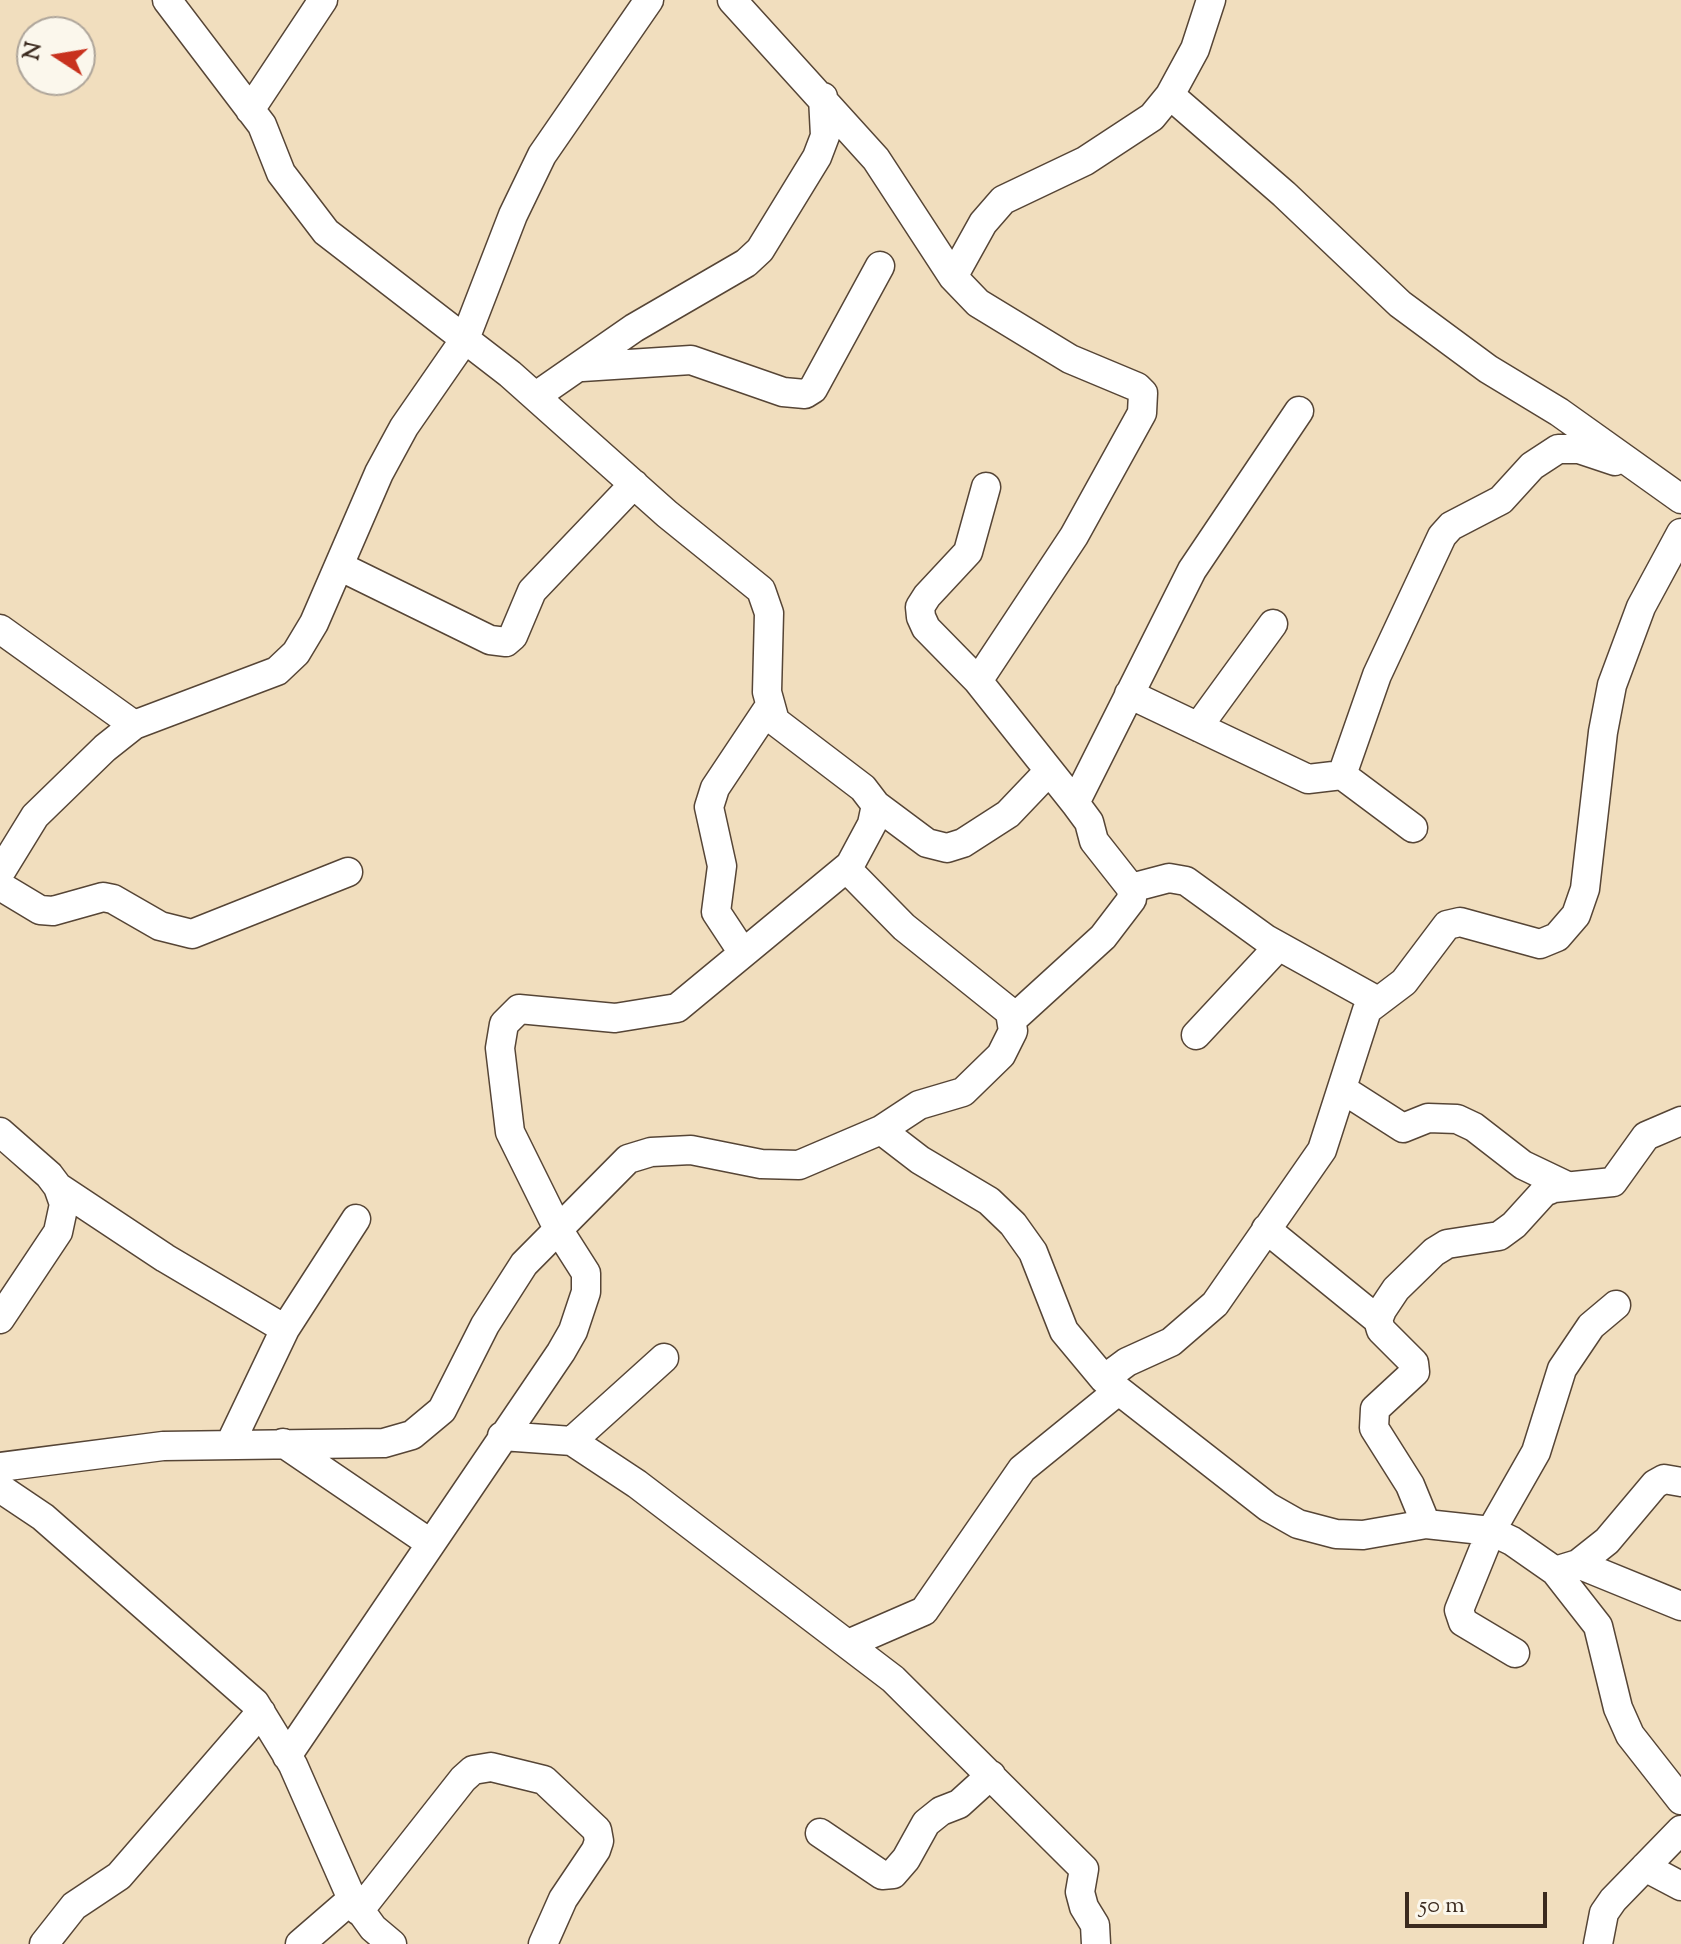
<!DOCTYPE html>
<html>
<head>
<meta charset="utf-8">
<style>
	body { margin:0 }
	#map { position:relative; width:1681px; height:1944px; overflow:hidden; background:#f1debe; font-family:"Sorts Mill Goudy",serif }
	canvas { display:block }
	.north { position:absolute; left:16px; top:16px; width:80px; height:80px; box-sizing:border-box; background:#fbf7ec; border:2px solid #aea59a; border-radius:50%; rotate:282deg; font-size:22px; font-weight:700; line-height:32px; text-align:center; color:#3b2a1e }
	.north::after { content:''; display:block; margin:auto; width:28px; height:36px; background:#c8321e; clip-path:polygon(50% 0,100% 100%,50% 72%,0 100%) }
	.scale { position:absolute; left:1405px; top:1892px; width:142px; height:36px; box-sizing:border-box; border:4px solid #3b2a1e; border-top:0; padding-left:10px; font-size:24px; line-height:28px; white-space:nowrap; color:#3b2a1e; -webkit-text-stroke:6px #fbf7ec; paint-order:stroke }
</style>
</head>
<body>
<div id="map">
<canvas width="1681" height="1944"></canvas>
<div class="north">N</div>
<div class="scale">50 m</div>
</div>
<script>
const context = document.querySelector('canvas').getContext('2d');
context.lineJoin = 'round';
function shape(rows) {
  const path = new Path2D();
  for (const r of rows) {
    path.moveTo(r[0], r[1]);
    for (let i = 2; i < r.length; i += 2) path.lineTo(r[i], r[i + 1]);
  }
  return path;
}
function trace(path, color, width, dash) {
  context.strokeStyle = color;
  context.lineWidth = width;
  context.lineCap = dash ? 'butt' : 'round';
  context.setLineDash(dash || []);
  context.stroke(path);
}
const minor = shape([
	[732,0,876,159,953,277,978,303,1070,359,1137,387,1143,393,1142,413,1074,536,978,681],
	[1170,95,1284,194,1400,304,1488,369,1559,412,1681,499],
	[250,110,323,0],
	[953,277,983,223,1003,200,1085,161,1152,117,1170,95,1195,49,1211,0],
	[582,367,691,360,783,392,805,394,813,389,880,266],
	[536,396,634,328,746,263,760,250,817,157,825,136,823,97],
	[986,487,968,552,927,596,920,607,921,617,926,628,978,681,1075,803,1089,822,1094,841,1131,888,1132,899,1103,937,1013,1019],
	[339,566,490,640,506,642,513,636,532,591,634,484],
	[0,629,134,725],
	[1129,694,1308,779,1342,775],
	[1198,727,1273,624],
	[1075,803,1192,570,1299,411],
	[876,805,927,843,947,848,963,843,1008,814,1049,771],
	[1413,828,1342,775,1377,675,1442,536,1451,526,1501,500,1532,466,1558,449,1579,449,1615,461],
	[0,873,35,816,105,748,134,725,277,671,296,653,314,623,379,473,404,427,465,339,513,215,542,155,649,0],
	[0,886,40,910,53,911,103,897,113,899,160,926,192,934,348,872],
	[1131,888,1169,878,1186,881,1266,939,1376,1000],
	[743,953,716,912,722,866,709,807,715,788,769,707],
	[1196,1035,1278,947],
	[1342,1089,1403,1128,1428,1118,1457,1119,1474,1127,1523,1165,1567,1186],
	[881,1130,920,1160,989,1201,1013,1224,1033,1252,1064,1331,1104,1379,1268,1507,1298,1524,1336,1534,1363,1535,1426,1524,1491,1531,1512,1541,1555,1571,1598,1626,1618,1708,1630,1735,1681,1800],
	[0,1132,49,1175,58,1187,64,1204,58,1232,0,1319],
	[58,1187,165,1258,285,1329],
	[1266,1229,1378,1320],
	[1104,1379,1127,1362,1171,1342,1215,1304,1322,1150,1367,1010,1404,982,1447,925,1460,922,1540,944,1557,937,1576,915,1585,889,1603,732,1612,685,1641,607,1681,533],
	[502,1436,572,1441,664,1358],
	[572,1441,637,1484,893,1679,1084,1869,1080,1892,1084,1907,1095,1925,1096,1944],
	[283,1443,430,1543],
	[230,1444,285,1329,356,1219],
	[0,1467,163,1446,384,1443,412,1435,442,1410,485,1325,524,1264,628,1159,651,1152,691,1150,761,1164,799,1165,881,1130,919,1105,963,1092,1001,1055,1013,1031,1010,1012,904,927,850,872,850,865,872,824,876,805,863,788,775,721,767,692,769,613,761,590,667,514,510,374,326,232,281,173,262,125,167,0],
	[0,1488,43,1517,255,1703,293,1765,352,1899,373,1928,392,1944],
	[1426,1524,1410,1485,1374,1428,1375,1409,1415,1372,1414,1363,1381,1330,1378,1320,1382,1310,1396,1289,1434,1252,1447,1244,1499,1236,1514,1225,1544,1192,1554,1188,1613,1182,1646,1136,1681,1121],
	[1578,1564,1681,1606],
	[1555,1571,1578,1564,1607,1541,1655,1484,1664,1479,1681,1482],
	[848,1644,924,1611,1022,1469,1118,1391],
	[1515,1653,1463,1622,1459,1610,1491,1531,1536,1452,1562,1369,1591,1326,1616,1305],
	[287,1756,561,1352,573,1331,586,1292,586,1273,558,1229,510,1132,500,1048,504,1024,519,1009,615,1018,677,1008,850,865],
	[820,1833,882,1875,893,1874,906,1859,926,1823,941,1811,959,1804,991,1775],
	[1645,1867,1681,1886],
	[359,1911,463,1779,473,1770,491,1767,544,1780,597,1830,599,1841,596,1850,563,1899,543,1944],
	[44,1944,74,1906,119,1876,261,1712],
	[300,1944,352,1899],
	[1598,1944,1604,1913,1613,1900,1681,1830]
]);
trace(minor, '#564536', 31);
trace(minor, '#fff', 28);
</script>
</body>
</html>
